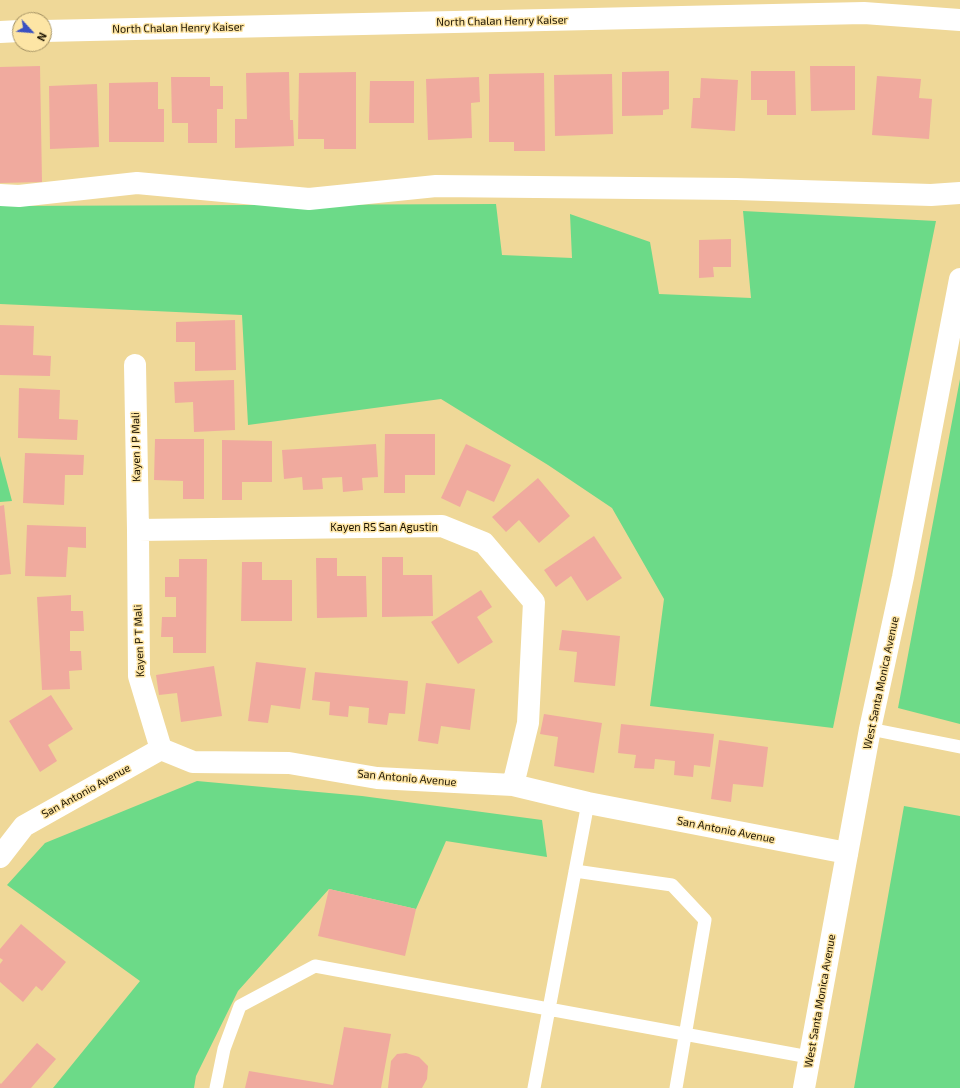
<!DOCTYPE html>
<html>
<head>
<meta charset="utf-8">
<style>
	body { margin:0 }
	#map { position:relative; width:960px; height:1088px; overflow:hidden; background:#efd898; font-family:"Exo 2",sans-serif }
	canvas { display:block }
	.north { position:absolute; left:12px; top:12px; width:40px; height:40px; box-sizing:border-box; background:#fde5a5; border:1px solid #a39163; border-radius:50%; rotate:116deg; font-size:11px; font-weight:700; line-height:16px; text-align:center; color:#1b1200 }
	.north::after { content:''; display:block; margin:auto; width:14px; height:18px; background:#3a50c2; clip-path:polygon(50% 0,100% 100%,50% 72%,0 100%) }
</style>
</head>
<body>
<div id="map">
<canvas width="960" height="1088"></canvas>
<div class="north">N</div>
</div>
<script>
const context = document.querySelector('canvas').getContext('2d');
context.lineJoin = 'round';
function paint(path, color) {
  context.fillStyle = color;
  context.fill(path, 'evenodd');
}
function shape(rows) {
  const path = new Path2D();
  for (const r of rows) {
    path.moveTo(r[0], r[1]);
    for (let i = 2; i < r.length; i += 2) path.lineTo(r[i], r[i + 1]);
  }
  return path;
}
function trace(path, color, width, dash) {
  context.strokeStyle = color;
  context.lineWidth = width;
  context.lineCap = dash ? 'butt' : 'round';
  context.setLineDash(dash || []);
  context.stroke(path);
}
function drawText(font, color, halo, rows, align = 'center') {
  context.font = font + ' "Exo 2",sans-serif';
  context.lineWidth = 3;
  context.setLineDash([]);
  context.textBaseline = 'middle';
  context.strokeStyle = halo;
  context.fillStyle = color;
  for (const [text, x, y, turn = 0] of rows) {
    context.save();
    context.translate(x, y);
    context.rotate((+turn || 0) * Math.PI / 180);
    context.textAlign = isNaN(turn) ? turn : align;
    if (halo) context.strokeText(text, 0, 0);
    context.fillText(text, 0, 0);
    context.restore();
  }
}
const green = shape([
	[496,204,502,255,572,258,570,214,650,242,659,294,751,298,743,211,936,221,833,728,650,706,664,599,612,508,548,465,441,399,248,425,242,315,0,304,0,206],
	[960,379,960,724,898,708],
	[0,456,12,501,0,502],
	[197,781,362,796,542,820,547,857,446,841,416,909,329,889,238,991,196,1076,194,1088,53,1088,140,981,7,885,45,843],
	[904,806,960,816,960,1088,854,1088]
]);
const building = shape([
	[40,66,42,182,0,183,0,67],
	[810,66,855,66,855,110,811,111],
	[669,71,669,109,663,110,663,115,622,116,622,72],
	[751,71,795,71,796,115,767,115,767,100,751,100],
	[289,72,290,120,293,120,294,146,235,148,235,119,247,119,246,73],
	[356,72,356,149,324,149,324,139,298,139,299,73],
	[544,73,545,151,514,151,514,142,489,142,489,74],
	[612,74,613,134,555,136,554,75],
	[877,76,921,79,919,98,932,99,929,139,872,135],
	[171,77,210,77,210,86,223,86,223,109,217,109,217,143,188,143,188,123,172,123],
	[479,77,480,102,471,103,472,138,428,140,426,79],
	[701,78,738,80,735,131,691,128,693,98,700,98],
	[370,81,414,81,414,123,369,123],
	[158,82,158,109,164,109,164,142,109,142,109,83],
	[97,84,99,147,50,149,49,86],
	[731,239,731,267,713,267,714,277,699,278,699,240],
	[235,320,236,370,195,371,195,342,176,342,176,322],
	[0,325,34,326,33,355,51,356,50,376,0,375],
	[234,380,235,430,194,432,193,402,175,403,174,382],
	[19,388,60,390,59,419,78,420,77,440,18,438],
	[385,434,435,434,435,475,405,475,405,493,384,493],
	[155,439,204,439,204,499,183,499,183,481,154,480],
	[222,440,272,441,272,482,242,482,242,500,222,500],
	[376,444,378,477,362,478,363,490,343,492,342,477,322,478,323,489,303,490,302,477,284,479,282,450],
	[466,444,511,465,494,502,467,490,460,507,441,498],
	[25,453,84,455,83,475,65,475,64,505,23,503],
	[538,478,570,516,539,543,519,520,506,532,492,517],
	[4,505,11,574,0,575,0,506],
	[27,525,86,527,86,548,68,547,66,577,25,576],
	[594,536,622,578,587,601,571,576,556,587,544,570],
	[382,557,403,557,403,575,432,575,433,616,382,617],
	[316,558,337,558,337,576,366,576,367,617,317,618],
	[179,559,207,559,206,653,173,653,173,637,161,637,162,617,176,617,176,597,165,597,165,577,179,577],
	[242,562,262,562,262,580,292,580,292,621,241,621],
	[481,590,492,607,477,617,493,642,458,664,431,622],
	[71,595,71,611,83,611,84,631,70,631,70,651,81,651,82,670,69,671,70,689,42,690,37,597],
	[562,630,620,636,615,686,574,682,577,652,559,650],
	[256,662,306,668,300,709,271,705,268,723,248,721],
	[214,666,222,716,181,722,177,693,159,695,156,675],
	[315,672,408,681,405,714,389,713,387,725,368,723,369,708,349,706,348,717,329,715,330,702,312,700],
	[426,683,475,689,470,730,441,726,438,744,418,741],
	[51,695,73,729,48,745,57,761,40,772,9,721],
	[544,714,602,723,594,773,554,766,558,737,540,734],
	[621,724,714,734,710,767,694,765,693,777,674,775,675,761,655,759,654,769,634,768,636,755,618,753],
	[719,740,768,747,763,787,733,784,731,802,711,799],
	[329,889,416,909,405,956,318,936],
	[21,924,66,962,42,991,36,986,23,1002,0,982,0,964,3,960,0,958,0,949],
	[344,1027,391,1034,381,1088,245,1088,249,1071,333,1085],
	[37,1043,56,1059,31,1088,0,1088,0,1083,1,1084],
	[406,1053,419,1057,428,1066,427,1079,422,1088,388,1088,391,1061,397,1054]
]);
const lane = shape([
	[870,729,960,747],
	[575,871,672,885,705,920,676,1088],
	[216,1088,224,1049,240,1006,315,966,809,1057],
	[534,1088,588,803]
]);
const street = shape([
	[0,195,19,196,137,183,309,199,436,186,736,189,931,195,960,193],
	[135,365,138,530,139,676,161,749],
	[138,530,442,526,484,543,534,602,528,723,513,785],
	[0,857,24,826,161,749,193,762,289,763,377,778,513,785,588,803,847,853]
]);
const secondary = shape([
	[44,31,864,13,960,20],
	[0,32,20,31],
	[804,1088,870,729,903,577,960,279]
]);
const streetNames = [
	["North Chalan Henry Kaiser",502,21,-1],
	["North Chalan Henry Kaiser",178,28,-1],
	["Kayen J P Mali",136,447,-91],
	["Kayen RS San Agustin",384,527],
	["Kayen P T Mali",139,641,-92],
	["West Santa Monica Avenue",881,683,-78],
	["San Antonio Avenue",407,778,5],
	["San Antonio Avenue",86,791,-29],
	["San Antonio Avenue",726,830,11],
	["West Santa Monica Avenue",820,1001,-80]
];
paint(green, '#6cda88');
paint(building, '#f0aa9e');
trace(lane, '#fff', 13);
trace(street, '#fff', 22);
trace(secondary, '#fff', 22);
drawText('11px', '#1b1200', '#fde5a5', streetNames);
</script>
</body>
</html>
